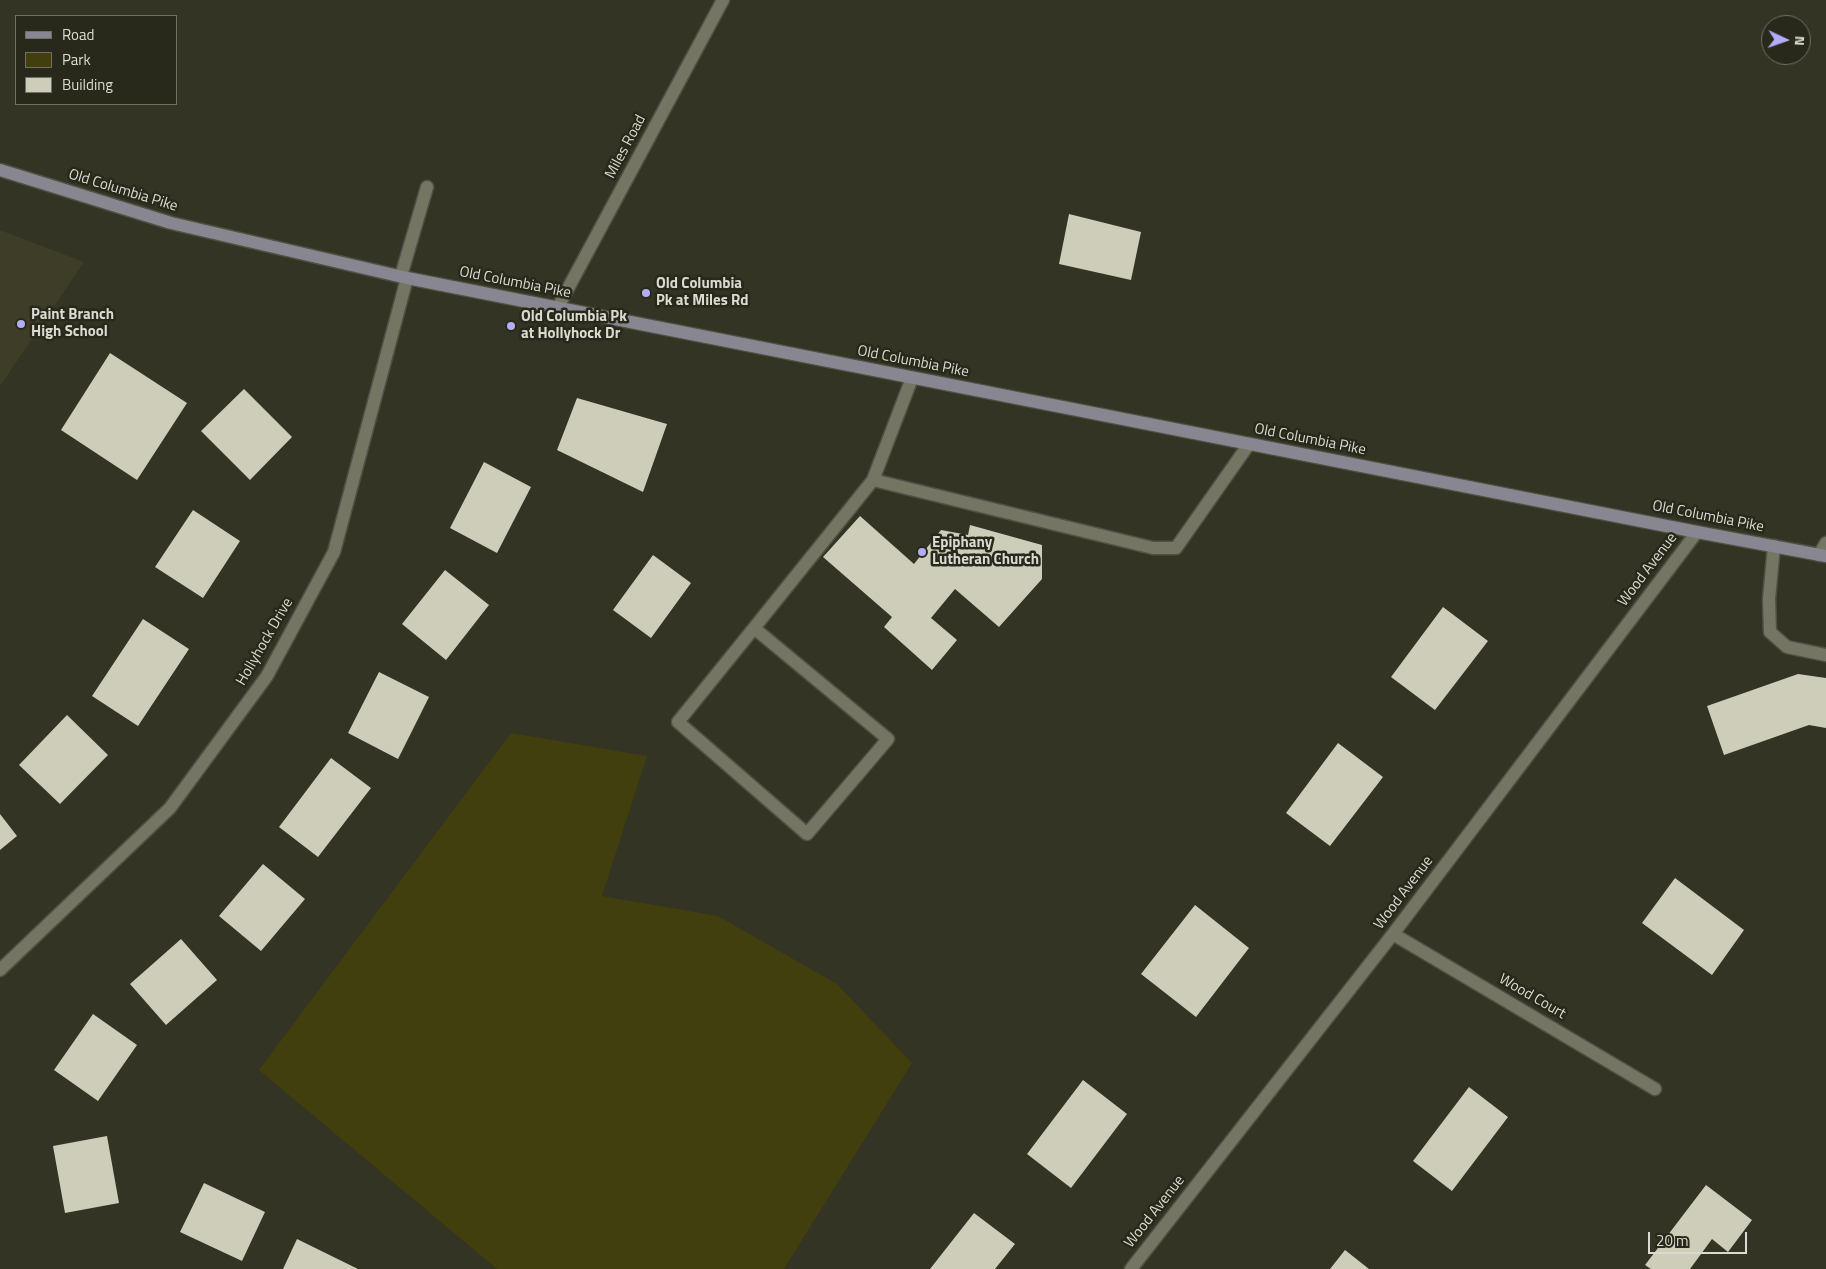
<!DOCTYPE html>
<html>
<head>
<meta charset="utf-8">
<style>
	body { margin:0 }
	#map { position:relative; width:1826px; height:1269px; overflow:hidden; background:#333424; font-family:"Titillium Web",sans-serif }
	canvas { display:block }
	.legend { position:absolute; left:15px; top:15px; width:162px; height:90px; box-sizing:border-box; background:#29291b; border:1px solid #707064; margin:0; padding:6px 9px; list-style:none; font-size:15px; color:#dadad1 }
	.legend li { display:flex; align-items:center; gap:10px; height:25px }
	.legend b { width:25px; border:1px solid #707064 }
	.north { position:absolute; left:1761px; top:15px; width:50px; height:50px; box-sizing:border-box; background:#29291b; border:1px solid #707064; border-radius:50%; rotate:93deg; font-size:14px; font-weight:700; line-height:20px; text-align:center; color:#dadad1 }
	.north::after { content:''; display:block; margin:auto; width:18px; height:22px; background:#b3adf9; clip-path:polygon(50% 0,100% 100%,50% 72%,0 100%) }
	.scale { position:absolute; left:1648px; top:1232px; width:99px; height:22px; box-sizing:border-box; border:2px solid #dadad1; border-top:0; padding-left:6px; font-size:15px; line-height:18px; white-space:nowrap; color:#dadad1; -webkit-text-stroke:4px #29291b; paint-order:stroke }
</style>
</head>
<body>
<div id="map">
<canvas width="1826" height="1269"></canvas>
<ul class="legend">
<li><b style="height:6px;background:#888791"></b>Road</li>
<li><b style="height:14px;background:#403f0d"></b>Park</li>
<li><b style="height:14px;background:#cdcdba"></b>Building</li>
</ul>
<div class="north">N</div>
<div class="scale">20 m</div>
</div>
<script>
const context = document.querySelector('canvas').getContext('2d');
context.lineJoin = 'round';
function paint(path, color) {
  context.fillStyle = color;
  context.fill(path, 'evenodd');
}
function shape(rows) {
  const path = new Path2D();
  for (const r of rows) {
    path.moveTo(r[0], r[1]);
    for (let i = 2; i < r.length; i += 2) path.lineTo(r[i], r[i + 1]);
  }
  return path;
}
function trace(path, color, width, dash) {
  context.strokeStyle = color;
  context.lineWidth = width;
  context.lineCap = dash ? 'butt' : 'round';
  context.setLineDash(dash || []);
  context.stroke(path);
}
function drawText(font, color, halo, rows, align = 'center') {
  context.font = font + ' "Titillium Web",sans-serif';
  context.lineWidth = 5;
  context.setLineDash([]);
  context.textBaseline = 'middle';
  context.strokeStyle = halo;
  context.fillStyle = color;
  for (const [text, x, y, turn = 0] of rows) {
    context.save();
    context.translate(x, y);
    context.rotate((+turn || 0) * Math.PI / 180);
    context.textAlign = isNaN(turn) ? turn : align;
    if (halo) context.strokeText(text, 0, 0);
    context.fillText(text, 0, 0);
    context.restore();
  }
}
const built = shape([
	[0,230,84,262,0,386]
]);
const green = shape([
	[511,733,647,756,602,896,718,916,837,984,912,1063,784,1269,497,1269,259,1070]
]);
const building = shape([
	[1069,214,1141,232,1131,280,1059,264],
	[110,353,187,403,137,480,61,430],
	[244,389,292,437,250,480,201,431],
	[577,398,667,424,643,492,557,450],
	[484,462,531,487,497,553,450,528],
	[193,510,240,541,203,598,155,567],
	[860,516,914,564,941,530,968,535,970,525,1042,545,1042,579,999,627,955,589,931,618,957,640,932,670,884,627,892,617,823,557],
	[653,555,691,583,651,638,613,610],
	[445,570,489,605,446,660,402,624],
	[1443,607,1488,641,1435,710,1391,677],
	[143,619,189,649,138,726,92,696],
	[379,672,429,697,398,759,348,733],
	[1798,674,1826,678,1826,728,1809,725,1724,755,1707,706],
	[67,715,108,755,60,804,19,765],
	[1338,743,1383,777,1330,846,1286,813],
	[331,758,371,788,318,857,279,827],
	[0,814,17,836,0,850],
	[263,864,305,899,261,951,219,916],
	[1675,878,1744,930,1712,975,1642,923],
	[1195,905,1249,948,1196,1017,1141,974],
	[181,939,217,980,166,1025,130,984],
	[93,1014,137,1045,98,1101,54,1070],
	[1083,1080,1127,1114,1071,1188,1027,1154],
	[1469,1087,1508,1117,1452,1191,1413,1161],
	[107,1136,119,1203,65,1213,53,1146],
	[204,1183,265,1212,242,1261,180,1232],
	[1706,1185,1752,1220,1728,1252,1712,1239,1690,1269,1651,1269,1645,1265],
	[974,1213,1015,1244,995,1269,930,1269],
	[297,1239,358,1269,283,1269],
	[1345,1250,1369,1269,1330,1269]
]);
const lane = shape([
	[401,276,427,187],
	[912,378,873,480,1153,548,1176,548,1249,444],
	[1774,546,1769,599,1770,632,1787,647,1826,655],
	[754,628,888,739,807,834,678,722,754,628,873,480]
]);
const street = shape([
	[557,309,723,0],
	[1819,555,1826,543],
	[1393,934,1655,1089],
	[0,970,170,808,267,676,334,552,407,278],
	[1131,1269,1393,934,1697,532]
]);
const secondary = shape([
	[0,170,171,223,407,278,1697,532,1826,556]
]);
const markers = [
	[646,293,5,"#b3adf9"],
	[21,324,5,"#b3adf9"],
	[511,326,5,"#b3adf9"],
	[922,552,5,"#b3adf9"]
];
const streetNames = [
	["Miles Road",626,147,-62],
	["Old Columbia Pike",123,191,17],
	["Old Columbia Pike",515,283,11],
	["Old Columbia Pike",913,362,11],
	["Old Columbia Pike",1310,440,11],
	["Old Columbia Pike",1708,517,11],
	["Wood Avenue",1648,570,-53],
	["Hollyhock Drive",265,642,-60],
	["Wood Avenue",1404,893,-53],
	["Wood Court",1532,997,30],
	["Wood Avenue",1155,1212,-52]
];
const poiNames = [
	["Old Columbia",656,284],
	["Pk at Miles Rd",656,301],
	["Paint Branch",31,315],
	["High School",31,332],
	["Old Columbia Pk",521,317],
	["at Hollyhock Dr",521,334],
	["Epiphany",932,543],
	["Lutheran Church",932,560]
];
paint(built, '#3e3e28');
paint(green, '#403f0d');
paint(building, '#cdcdba');
trace(lane, '#505044', 15);
trace(street, '#505044', 15);
trace(secondary, '#505044', 15);
trace(lane, '#747563', 12);
trace(street, '#747563', 12);
trace(secondary, '#888791', 12);
for (const [x, y, r, color] of markers) {
  const dot = new Path2D();
  dot.arc(x, y, r, 0, 2 * Math.PI);
  context.fillStyle = color;
  context.fill(dot);
  trace(dot, '#29291b', 2);
}
drawText('15px', '#dadad1', '#29291b', streetNames);
drawText('bold 15px', '#dadad1', '#29291b', poiNames, 'left');
</script>
</body>
</html>
